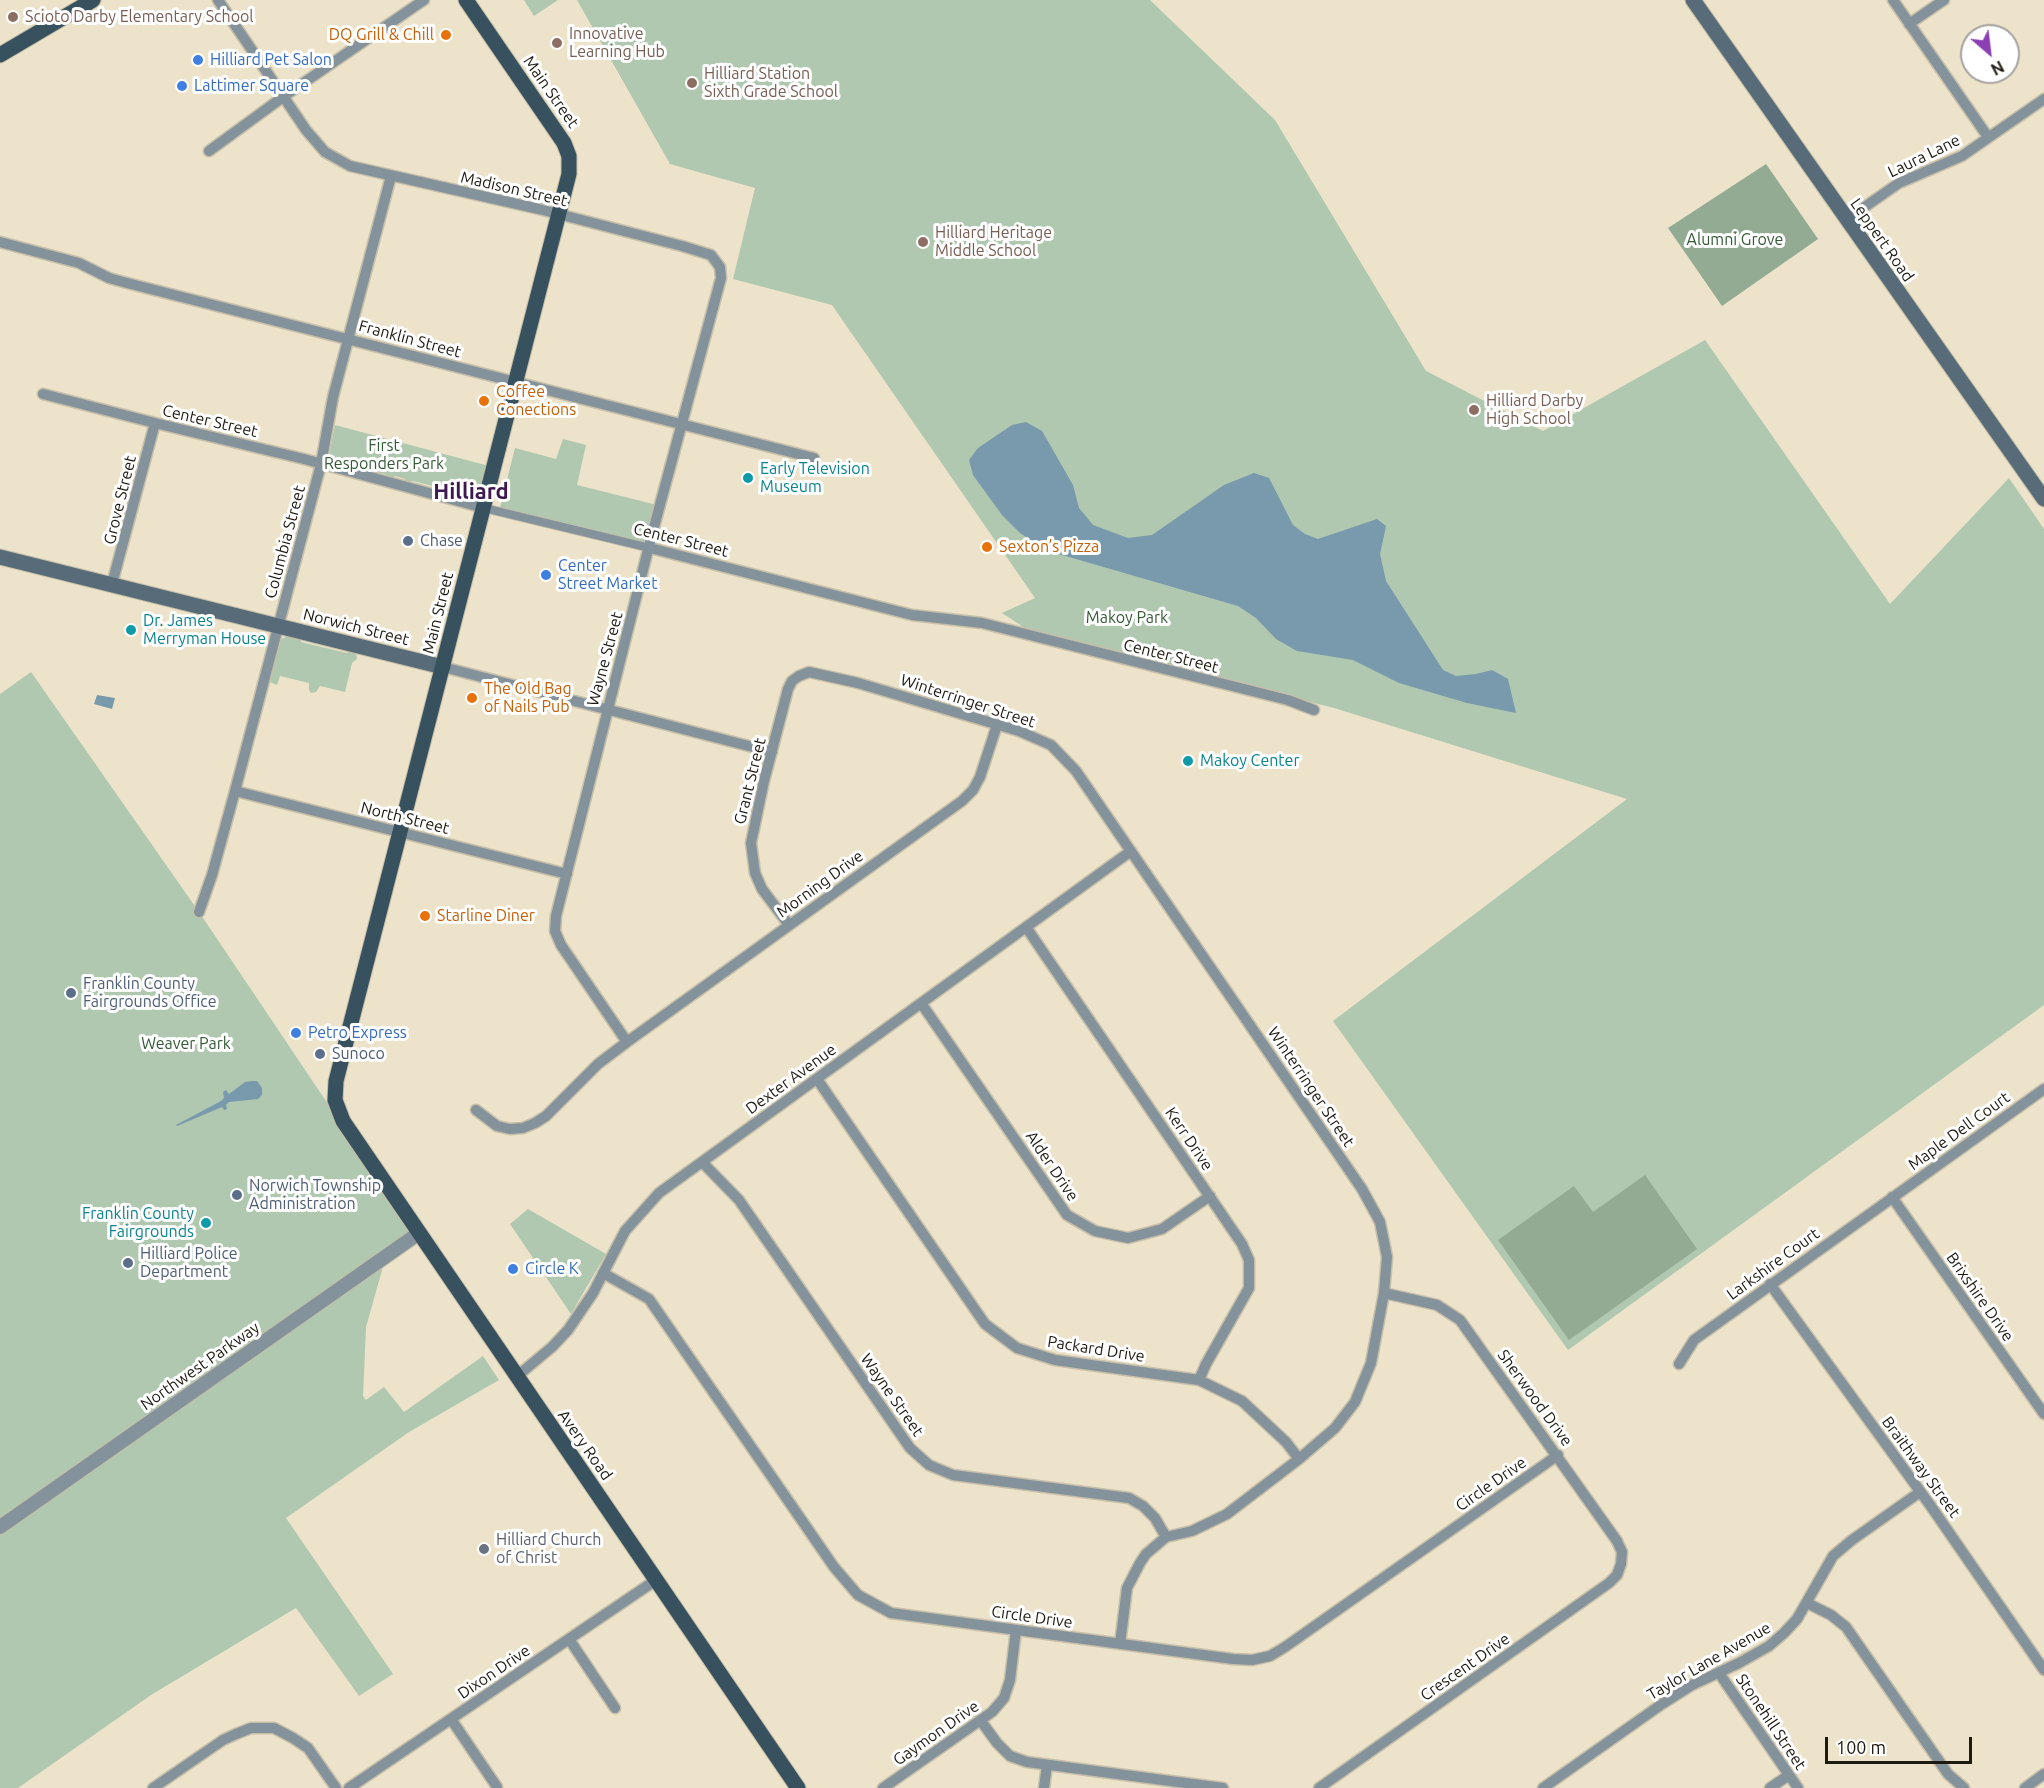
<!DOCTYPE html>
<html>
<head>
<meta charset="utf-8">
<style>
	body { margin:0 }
	#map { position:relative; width:2044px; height:1788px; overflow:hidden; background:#ece3ca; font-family:Ubuntu,sans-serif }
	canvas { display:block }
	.north { position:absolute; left:1960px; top:24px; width:60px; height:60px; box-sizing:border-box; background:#fff; border:2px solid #a5a3a0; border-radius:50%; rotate:152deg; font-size:16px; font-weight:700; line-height:24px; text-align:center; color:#1d1a11 }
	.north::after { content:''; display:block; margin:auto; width:21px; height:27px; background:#8a40b2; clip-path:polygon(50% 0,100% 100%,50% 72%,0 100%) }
	.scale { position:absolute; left:1825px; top:1737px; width:147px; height:27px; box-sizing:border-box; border:3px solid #1d1a11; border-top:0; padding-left:8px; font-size:18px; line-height:21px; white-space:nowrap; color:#1d1a11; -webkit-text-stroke:4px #fff; paint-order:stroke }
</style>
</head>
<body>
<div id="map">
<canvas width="2044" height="1788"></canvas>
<div class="north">N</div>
<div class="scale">100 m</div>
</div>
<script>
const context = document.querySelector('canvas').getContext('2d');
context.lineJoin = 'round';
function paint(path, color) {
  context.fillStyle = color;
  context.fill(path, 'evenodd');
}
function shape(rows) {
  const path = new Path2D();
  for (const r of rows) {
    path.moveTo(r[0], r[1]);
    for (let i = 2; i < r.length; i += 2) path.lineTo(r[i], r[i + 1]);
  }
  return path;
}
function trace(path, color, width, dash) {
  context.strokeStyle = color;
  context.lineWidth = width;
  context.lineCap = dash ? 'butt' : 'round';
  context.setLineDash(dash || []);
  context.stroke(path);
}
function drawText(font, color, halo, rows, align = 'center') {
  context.font = font + ' Ubuntu,sans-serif';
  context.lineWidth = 6;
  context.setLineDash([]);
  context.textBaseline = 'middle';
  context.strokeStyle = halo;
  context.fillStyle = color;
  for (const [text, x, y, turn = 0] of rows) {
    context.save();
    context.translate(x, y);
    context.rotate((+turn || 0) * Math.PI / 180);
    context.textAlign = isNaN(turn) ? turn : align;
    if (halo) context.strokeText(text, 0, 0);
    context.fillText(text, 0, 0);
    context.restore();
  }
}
const green = shape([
	[524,0,558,0,534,16],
	[577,0,1150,0,1275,120,1426,371,1543,431,1705,340,1890,604,2009,478,2044,529,2044,1005,1568,1350,1333,1021,1627,799,1334,708,1028,630,1002,613,1035,598,832,305,733,279,755,188,670,164],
	[335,425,489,466,480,496,473,500,461,497,460,493,413,481,406,482,405,479,395,476,391,479,385,474,328,461],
	[563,439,586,445,577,485,661,506,650,548,499,512,515,448,556,459],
	[289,635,301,639,301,642,347,653,350,650,356,653,357,659,352,663,345,692,320,686,316,692,311,693,309,690,309,683,280,676,277,685,270,682,280,640],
	[31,672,199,912,326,1101,343,1121,419,1233,386,1256,366,1327,363,1396,366,1400,384,1387,404,1412,483,1356,499,1380,409,1432,286,1518,393,1674,359,1696,296,1608,151,1695,18,1788,0,1788,0,694],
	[528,1209,606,1254,571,1314,510,1224]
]);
const forest = shape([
	[1766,164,1818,239,1722,306,1668,228],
	[1645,1175,1697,1249,1569,1340,1498,1240,1574,1186,1593,1212]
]);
const water = shape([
	[1026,422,1042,431,1073,485,1079,508,1093,525,1128,538,1152,535,1224,485,1254,473,1269,478,1293,525,1305,534,1318,539,1377,519,1386,526,1380,554,1386,581,1443,670,1456,676,1476,674,1492,670,1508,679,1516,713,1467,703,1399,683,1353,660,1297,651,1276,639,1256,618,1238,606,1045,550,1020,533,1002,515,973,475,969,460,978,448,1012,425],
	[97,695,115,698,112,709,94,704],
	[252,1081,257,1081,262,1088,262,1095,258,1099,229,1102,226,1105,227,1109,224,1110,222,1107,177,1126,176,1125,221,1101,224,1098,223,1092,226,1090,229,1094,245,1082]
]);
const pedestrian = shape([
	[484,508,650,548]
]);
const minor = shape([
	[218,0,306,130,325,152,350,166,539,209,682,246,711,255,720,267,721,278,650,542,556,916,555,931,561,945,627,1042],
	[1893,0,1988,137],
	[1909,24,1944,0],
	[209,151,283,97,424,0],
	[1846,220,1899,183,1962,156,2044,99],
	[0,242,79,263,109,278,127,283,814,458],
	[43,394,155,423,304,459,484,508],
	[650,548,912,615,982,623,1288,700,1314,710],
	[112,584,155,423],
	[443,667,772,752],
	[235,791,567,874],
	[199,912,212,875,235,791,321,464,333,397,391,176],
	[789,925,762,889,755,873,751,843,764,781,788,689,792,681,799,676,809,672,858,683,1019,731,1051,745,1076,771,1362,1189,1380,1222,1387,1257,1384,1293,1371,1363,1355,1402,1335,1428,1299,1459,1227,1514,1192,1531,1166,1537,1146,1554,1140,1563,1127,1588,1120,1644],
	[1026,927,1242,1244,1249,1260,1249,1288,1206,1364,1199,1380],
	[921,1003,1067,1215,1095,1231,1128,1238,1162,1229,1210,1196],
	[817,1079,976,1311,985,1324,1017,1348,1055,1360,1199,1380,1242,1401,1286,1442,1299,1459],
	[476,1110,497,1126,510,1129,523,1128,535,1123,546,1116,598,1064,627,1042,962,801,973,790,980,777,997,725],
	[702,1162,739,1200,910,1448,929,1465,953,1475,1129,1498,1143,1506,1155,1518,1166,1537],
	[1892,1197,2044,1414],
	[603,1273,649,1299,834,1567,858,1595,891,1613,1233,1659,1252,1660,1270,1656,1285,1647,1558,1455],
	[1770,1284,1930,1505,2044,1670],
	[1679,1364,1694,1340,2044,1089],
	[516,1377,552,1347,568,1330,593,1293,625,1231,659,1193,1131,851],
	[1807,1603,1831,1615,1846,1627,1948,1774,1964,1788],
	[569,1639,615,1708],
	[1719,1673,1798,1788],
	[451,1719,497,1787],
	[981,1721,997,1743,1010,1756,1027,1762,1223,1788],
	[153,1788,223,1740,236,1734,251,1728,274,1728,293,1738,308,1748,336,1788],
	[349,1788,656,1580],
	[883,1788,992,1712,1004,1698,1010,1680,1016,1630],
	[1044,1788,1047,1765],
	[1319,1788,1609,1583,1617,1575,1621,1564,1622,1552,1617,1541,1460,1320,1437,1305,1384,1293],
	[1543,1788,1662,1704,1692,1685,1739,1663,1769,1646,1784,1633,1797,1619,1833,1556,1852,1540,1920,1492],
	[1770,1788,1789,1775],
	[2025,1788,2044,1774]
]);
const tertiary = shape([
	[0,1527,419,1233]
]);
const secondary = shape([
	[1693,0,2044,499],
	[0,557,443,667]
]);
const primary = shape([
	[466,0,564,143,569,156,569,174,336,1081,335,1100,343,1121,798,1788],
	[0,55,93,0]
]);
const markers = [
	[13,17,6,"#8d6e63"],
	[446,35,6,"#e8710a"],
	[557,43,6,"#8d6e63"],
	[198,60,6,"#3f7fe0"],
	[692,83,6,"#8d6e63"],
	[182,86,6,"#3f7fe0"],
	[923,242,6,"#8d6e63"],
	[484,401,6,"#e8710a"],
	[1474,410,6,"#8d6e63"],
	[748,478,6,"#0f9aa8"],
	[408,541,6,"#5c6f8a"],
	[987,547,6,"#e8710a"],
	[546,575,6,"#3f7fe0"],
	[131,630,6,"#0f9aa8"],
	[472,698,6,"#e8710a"],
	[1188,761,6,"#0f9aa8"],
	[425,916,6,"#e8710a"],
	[71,993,6,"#5c6f8a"],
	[296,1033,6,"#3f7fe0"],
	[320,1054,6,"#5c6f8a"],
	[237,1195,6,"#5c6f8a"],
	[206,1223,6,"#0f9aa8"],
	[128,1263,6,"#5c6f8a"],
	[513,1269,6,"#3f7fe0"],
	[484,1549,6,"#6b7280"]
];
const educationNames = [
	["Scioto Darby Elementary School",25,17],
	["Innovative",569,34],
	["Learning Hub",569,52],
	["Hilliard Station",704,74],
	["Sixth Grade School",704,92],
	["Hilliard Heritage",935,233],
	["Middle School",935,251],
	["Hilliard Darby",1486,401],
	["High School",1486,419]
];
const foodNames = [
	["DQ Grill & Chill",434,35,"right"],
	["Coffee",496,392],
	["Conections",496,410],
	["Sexton’s Pizza",999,547],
	["The Old Bag",484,689],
	["of Nails Pub",484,707],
	["Starline Diner",437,916]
];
const shopNames = [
	["Hilliard Pet Salon",210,60],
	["Lattimer Square",194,86],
	["Center",558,566],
	["Street Market",558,584],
	["Petro Express",308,1033],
	["Circle K",525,1269]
];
const streetNames = [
	["Main Street",551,92,55],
	["Laura Lane",1924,156,-26],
	["Madison Street",514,189,13],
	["Leppert Road",1882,240,55],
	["Franklin Street",410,339,15],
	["Center Street",210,421,13],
	["Grove Street",120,500,-76],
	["Center Street",681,540,14],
	["Columbia Street",285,542,-75],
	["Main Street",438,613,-76],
	["Norwich Street",356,627,14],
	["Center Street",1171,656,14],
	["Wayne Street",605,659,-75],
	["Winterringer Street",968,701,18],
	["Grant Street",750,781,-76],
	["North Street",405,818,14],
	["Morning Drive",820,884,-36],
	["Dexter Avenue",791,1079,-36],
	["Winterringer Street",1311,1087,56],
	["Maple Dell Court",1959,1131,-36],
	["Kerr Drive",1189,1139,56],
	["Alder Drive",1052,1166,56],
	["Larkshire Court",1773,1264,-36],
	["Brixshire Drive",1980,1297,55],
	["Packard Drive",1096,1349,9],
	["Northwest Parkway",200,1366,-35],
	["Wayne Street",892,1395,55],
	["Sherwood Drive",1535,1398,54],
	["Avery Road",585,1445,55],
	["Braithway Street",1921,1467,54],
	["Circle Drive",1491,1484,-35],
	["Circle Drive",1032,1617,8],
	["Taylor Lane Avenue",1709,1661,-30],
	["Crescent Drive",1465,1667,-35],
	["Dixon Drive",494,1672,-34],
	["Stonehill Street",1771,1722,56],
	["Gaymon Drive",936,1733,-35]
];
const parkNames = [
	["Alumni Grove",1735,240],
	["First",384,446],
	["Responders Park",384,464],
	["Makoy Park",1127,618],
	["Weaver Park",186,1044]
];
const cultureNames = [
	["Early Television",760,469],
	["Museum",760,487],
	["Dr. James",143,621],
	["Merryman House",143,639],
	["Makoy Center",1200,761],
	["Franklin County",194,1214,"right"],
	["Fairgrounds",194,1232,"right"]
];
const serviceNames = [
	["Chase",420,541],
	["Franklin County",83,984],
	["Fairgrounds Office",83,1002],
	["Sunoco",332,1054],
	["Norwich Township",249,1186],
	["Administration",249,1204],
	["Hilliard Police",140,1254],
	["Department",140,1272]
];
const worshipNames = [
	["Hilliard Church",496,1540],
	["of Christ",496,1558]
];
const districtNames = [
	["Hilliard",471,492]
];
paint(green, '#afc8af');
paint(forest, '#92ab92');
paint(water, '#7999ac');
trace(pedestrian, '#c7bfa9', 10);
trace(minor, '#c7bfa9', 13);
trace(tertiary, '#c7bfa9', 16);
trace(secondary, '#c7bfa9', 17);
trace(primary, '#c7bfa9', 17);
trace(pedestrian, '#84939b', 8);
trace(minor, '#84939b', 10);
trace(tertiary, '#84939b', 14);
trace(secondary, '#576c78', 15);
trace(primary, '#38515f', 15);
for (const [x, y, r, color] of markers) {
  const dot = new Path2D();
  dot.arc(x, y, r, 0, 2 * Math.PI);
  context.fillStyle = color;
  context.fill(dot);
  trace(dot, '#fff', 2);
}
drawText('16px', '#785e54', '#fff', educationNames, 'left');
drawText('16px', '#c56008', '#fff', foodNames, 'left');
drawText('16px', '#366cbe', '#fff', shopNames, 'left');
drawText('16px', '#1d1a11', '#fff', streetNames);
drawText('16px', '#345b36', '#fff', parkNames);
drawText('16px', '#0d838f', '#fff', cultureNames, 'left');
drawText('16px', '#4e5e75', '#fff', serviceNames, 'left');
drawText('16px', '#5b616d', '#fff', worshipNames, 'left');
drawText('bold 22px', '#3d1950', '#fff', districtNames);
</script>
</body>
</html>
